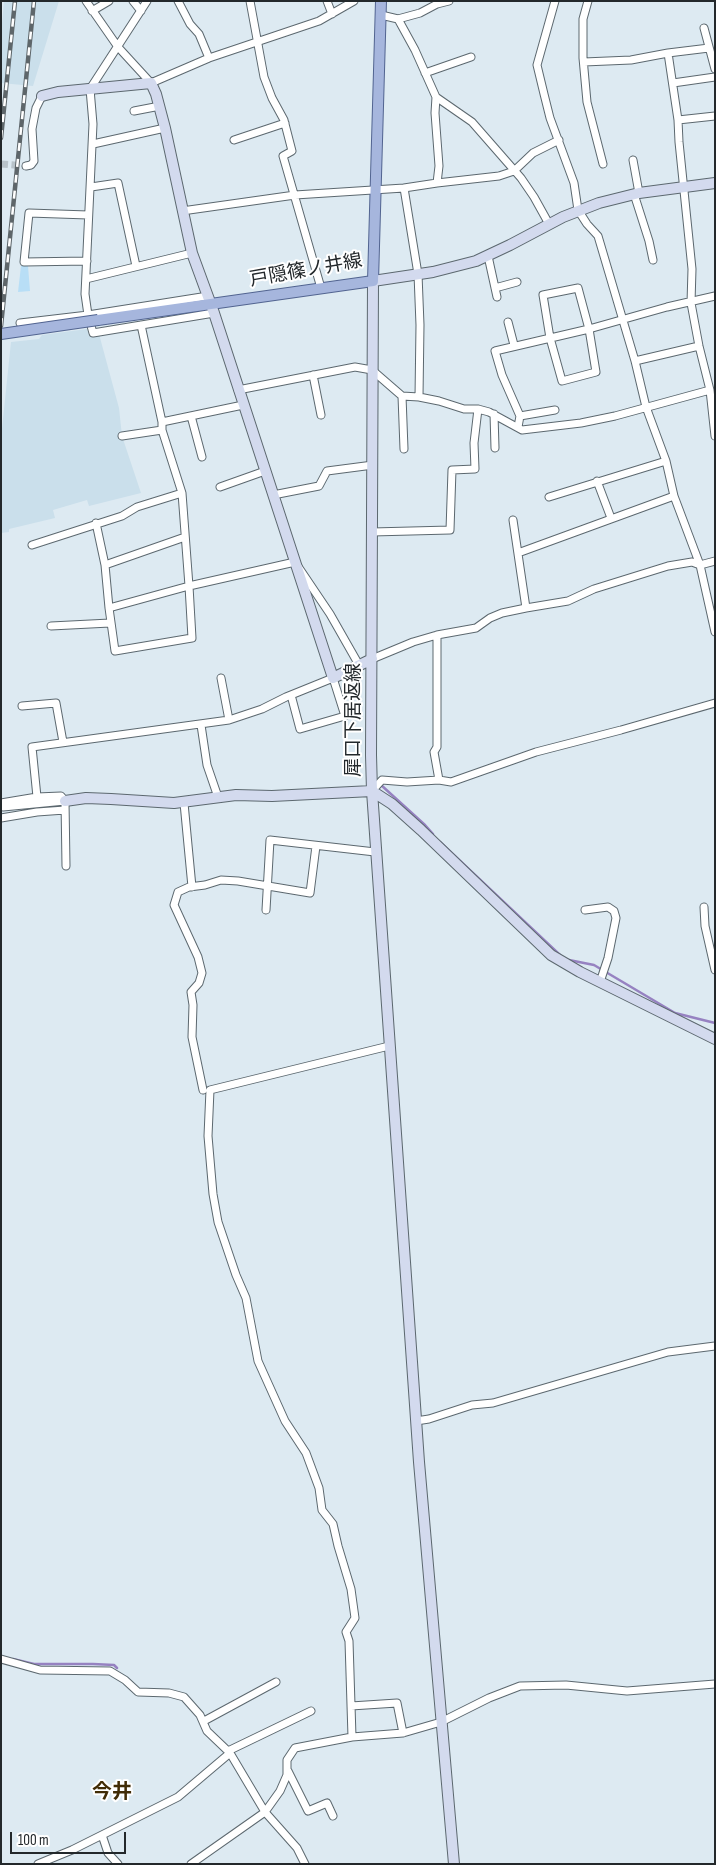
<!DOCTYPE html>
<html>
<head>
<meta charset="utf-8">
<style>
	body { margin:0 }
	#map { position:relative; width:716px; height:1865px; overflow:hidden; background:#ddeaf2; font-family:"Sofia Sans Condensed",sans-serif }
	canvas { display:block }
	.frame { position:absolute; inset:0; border:2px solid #23282b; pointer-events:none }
	.scale { position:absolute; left:10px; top:1832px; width:116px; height:22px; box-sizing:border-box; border:2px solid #23282b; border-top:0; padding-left:6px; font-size:15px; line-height:18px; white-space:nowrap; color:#23282b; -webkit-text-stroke:4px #fff; paint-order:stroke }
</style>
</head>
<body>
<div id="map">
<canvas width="716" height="1865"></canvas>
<div class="frame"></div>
<div class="scale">100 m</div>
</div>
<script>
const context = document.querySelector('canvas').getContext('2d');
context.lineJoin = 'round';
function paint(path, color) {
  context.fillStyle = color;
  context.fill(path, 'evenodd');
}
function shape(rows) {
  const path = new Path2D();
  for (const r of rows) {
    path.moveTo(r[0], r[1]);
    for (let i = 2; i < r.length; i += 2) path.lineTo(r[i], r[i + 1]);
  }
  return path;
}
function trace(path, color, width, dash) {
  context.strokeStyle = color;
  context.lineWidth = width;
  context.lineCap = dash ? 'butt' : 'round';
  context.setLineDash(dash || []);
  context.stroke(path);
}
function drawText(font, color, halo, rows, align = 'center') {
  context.font = font + ' "Sofia Sans Condensed","Noto Sans JP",sans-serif';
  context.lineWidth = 4;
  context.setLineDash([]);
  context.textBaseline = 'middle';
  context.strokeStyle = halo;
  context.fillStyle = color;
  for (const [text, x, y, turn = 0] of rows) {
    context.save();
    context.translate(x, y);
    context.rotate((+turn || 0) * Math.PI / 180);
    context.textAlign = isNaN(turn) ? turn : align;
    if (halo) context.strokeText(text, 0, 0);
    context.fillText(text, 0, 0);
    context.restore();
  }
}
const built = shape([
	[4,1,59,1,33,86,1,83,1,34],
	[87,329,89,336,99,334,119,408,122,436,141,493,89,506,87,500,53,510,55,518,9,529,9,532,1,533,1,438,11,342,39,339,42,335]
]);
const green = shape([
	[21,266,28,266,30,291,18,292]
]);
const stream = shape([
	[381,785,425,825,433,834],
	[440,842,560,955],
	[569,960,594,965,675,1013,715,1023],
	[13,1659,34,1664,93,1664,114,1665,117,1668]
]);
const streetTunnel = shape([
	[1,164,26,166]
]);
const street = shape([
	[86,1,118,47,151,83,209,58,319,21,354,1],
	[133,1,141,11],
	[147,1,90,89,93,124,85,294,88,315,93,333,214,313],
	[178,1,190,24,199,34,209,58],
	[250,1,264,77,272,98,284,120,292,151,283,156,321,288],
	[327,1,332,14],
	[555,1,537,65,544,94,550,118,574,183,578,210,587,224,598,236,635,361,646,407,666,461,674,496,700,565,715,632],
	[588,1,583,19,583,58,587,102,603,164],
	[92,11,109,1],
	[381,15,398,19,420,13,437,4,449,1],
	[398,19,415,50,436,97,435,113,439,166,437,183],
	[704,28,715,69],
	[709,48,668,53,678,120,679,142,692,269,691,303,699,346,710,390,715,436],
	[584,62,631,60,668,53],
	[425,73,471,57],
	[673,83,715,77],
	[436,97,472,122,521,178,534,197,549,224],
	[134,111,160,106],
	[678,120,715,116],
	[234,140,285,123],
	[93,144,165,128],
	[633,160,639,193],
	[26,166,31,165,34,161,32,129,36,108,42,96],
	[91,187,118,183,136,266],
	[404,188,418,274,420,325,419,397],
	[634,194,649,241,653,260],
	[182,211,295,195,404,188,437,183,499,176,514,171,533,153,559,140],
	[488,256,497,297],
	[87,261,24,262,29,213,88,215],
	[86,279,192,253],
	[495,288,517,282],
	[578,288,589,329,596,372,562,381,550,338,543,295,578,288],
	[508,322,514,345],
	[20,323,88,315,208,296],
	[141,325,162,422,162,430,182,493,189,586,192,638,115,651,109,608,189,586,295,562,330,614,359,665],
	[635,361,699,346],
	[313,375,321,415],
	[238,390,355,367,372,370,402,396,419,397,439,401,464,409,478,409,489,412,522,430,581,423,615,416,710,390],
	[402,396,404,449],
	[494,414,495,448],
	[191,416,202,457],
	[520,416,555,410],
	[162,422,243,405],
	[518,427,520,416,502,375,495,351,589,329,667,307,715,296],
	[122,436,162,430],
	[597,481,611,518],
	[220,487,265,471],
	[273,495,319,486,327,471,373,465],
	[549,497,666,461],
	[96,523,105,565,109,608],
	[372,532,450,530,452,470,475,469,474,443,478,409],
	[32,545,122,516,137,507,182,493],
	[518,553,674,496],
	[105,565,185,537],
	[526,608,568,601,594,589,668,566,692,562,700,565,715,561],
	[51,626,110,623],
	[437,635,437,747,434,752,439,780],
	[372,659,413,642,437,635,476,628,490,618,502,613,526,608,513,520],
	[221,678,229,720],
	[22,706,56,703,63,742],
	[201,725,207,765,218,797],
	[372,791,382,780,407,782,439,780,451,782,536,752,621,730,715,703],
	[37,797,32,747,229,720,262,709,286,697,333,678,345,716,300,729,291,695],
	[1,803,37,797,61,796,65,801,66,866],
	[184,803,192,887],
	[3,807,65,801],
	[1,818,37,812,65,810],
	[704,907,705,926,715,970],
	[266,910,270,840,375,852],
	[585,910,608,907,614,911,616,918,608,958,600,982],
	[203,1090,192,1037,193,1005,191,992,199,983,202,973,198,957,174,905,178,892,189,887,205,885,221,880,238,881,310,893,316,846],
	[416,1421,429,1419,472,1405,493,1403,668,1352,715,1346],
	[1,1659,40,1670,110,1671,125,1680,138,1692,169,1693,184,1697,200,1715,207,1731,230,1753,265,1812,297,1848,305,1864],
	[351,1706,397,1703,403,1733],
	[204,1721,276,1682],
	[352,1737,349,1641,346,1632,355,1618,351,1589,338,1546,333,1524,322,1510,319,1488,306,1453,285,1421,258,1361,246,1298,236,1275,218,1222,213,1194,208,1136,210,1090,389,1046],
	[228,1751,311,1711],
	[288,1771,308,1811,327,1803,333,1816],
	[102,1835,178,1797,230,1753],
	[38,1864,72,1850,102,1835,108,1853,118,1864],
	[191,1864,265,1812,280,1791,287,1775,287,1760,295,1748,352,1737,403,1733,441,1722,489,1698,520,1686,566,1685,627,1691,715,1684]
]);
const secondary = shape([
	[42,96,58,92,151,83,156,94,165,128,192,253,214,313,333,678,372,659],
	[715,183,639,193,599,203,563,217,510,245,476,261,433,272,373,281,371,755,372,791,392,804,421,830,551,955,580,972,715,1039],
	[65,801,86,798,111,799,174,803,236,795,272,796,372,791,419,1462,454,1864]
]);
const primary = shape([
	[98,320,373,281,381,1]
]);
const rail = shape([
	[1,138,15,1],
	[1,326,34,1]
]);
const primaryBridge = shape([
	[1,334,98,320]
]);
const streetNames = [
	["戸隠篠ノ井線",306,271,-10],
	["犀口下居返線",354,720,-90]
];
const neighbourhoodNames = [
	["今井",112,1793]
];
paint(built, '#cadfeb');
paint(green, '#b8def6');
trace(stream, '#9682c1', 2.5);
trace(streetTunnel, '#b8c3ca', 7, [7, 3.5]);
trace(street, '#5c686f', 9);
trace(secondary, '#5c686f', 12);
trace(primary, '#526490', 12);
trace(street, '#fff', 7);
trace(secondary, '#d3daee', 10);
trace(primary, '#a6b6dd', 10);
trace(rail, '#5e666a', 4.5);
trace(rail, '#fff', 2.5, [8]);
trace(primaryBridge, '#526490', 12, []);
trace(primaryBridge, '#a6b6dd', 10);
drawText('19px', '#23282b', '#fff', streetNames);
drawText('bold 20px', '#412c06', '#fff', neighbourhoodNames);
</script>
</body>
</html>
